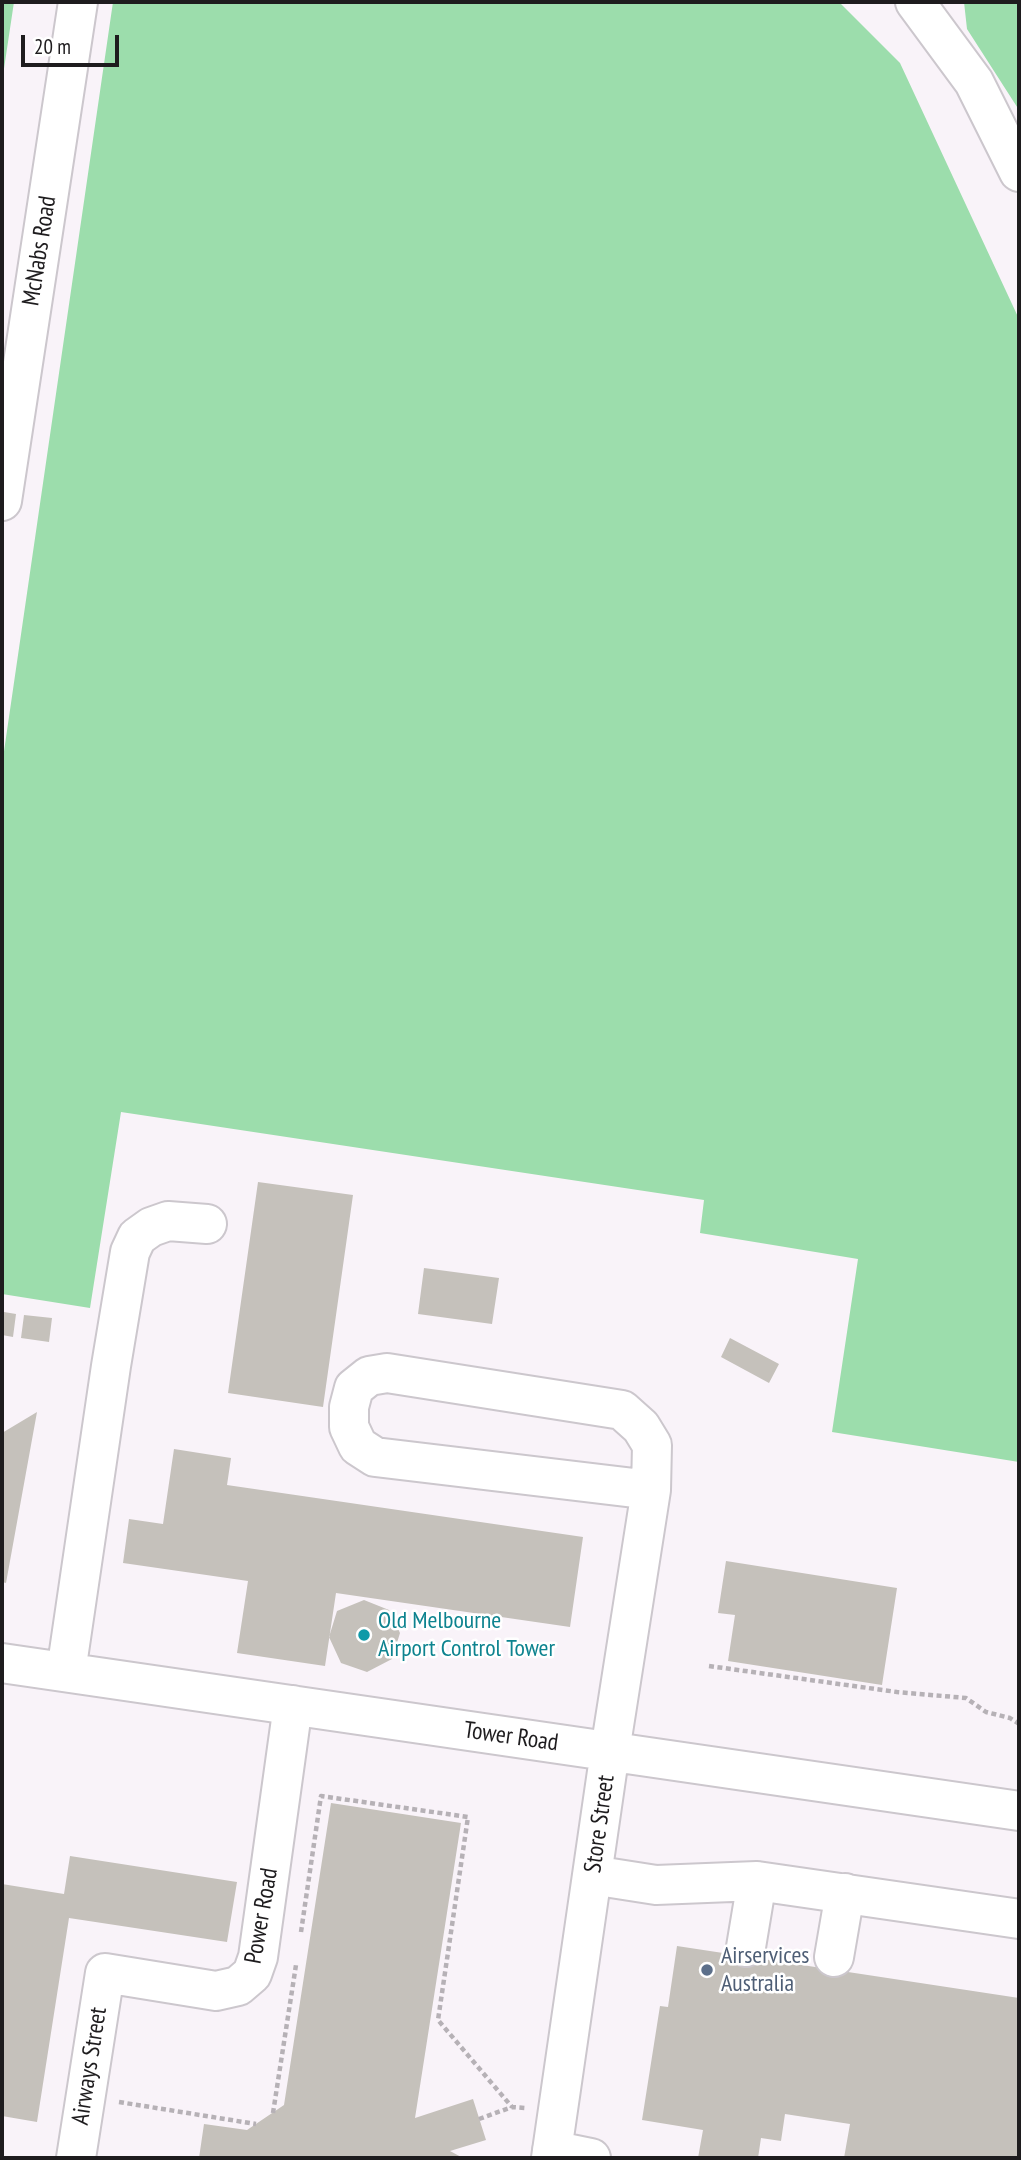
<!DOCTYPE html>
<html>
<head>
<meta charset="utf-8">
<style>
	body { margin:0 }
	#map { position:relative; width:1021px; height:2160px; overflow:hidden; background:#f9f3f9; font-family:"PT Sans Narrow",sans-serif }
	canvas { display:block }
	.frame { position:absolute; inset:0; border:4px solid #1e1c1e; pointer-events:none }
	.scale { position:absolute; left:21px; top:35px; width:98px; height:32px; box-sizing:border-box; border:4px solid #1e1c1e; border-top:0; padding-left:9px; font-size:21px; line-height:24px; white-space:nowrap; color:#1e1c1e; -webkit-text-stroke:5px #fff; paint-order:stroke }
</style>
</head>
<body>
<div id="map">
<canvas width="1021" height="2160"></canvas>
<div class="frame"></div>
<div class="scale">20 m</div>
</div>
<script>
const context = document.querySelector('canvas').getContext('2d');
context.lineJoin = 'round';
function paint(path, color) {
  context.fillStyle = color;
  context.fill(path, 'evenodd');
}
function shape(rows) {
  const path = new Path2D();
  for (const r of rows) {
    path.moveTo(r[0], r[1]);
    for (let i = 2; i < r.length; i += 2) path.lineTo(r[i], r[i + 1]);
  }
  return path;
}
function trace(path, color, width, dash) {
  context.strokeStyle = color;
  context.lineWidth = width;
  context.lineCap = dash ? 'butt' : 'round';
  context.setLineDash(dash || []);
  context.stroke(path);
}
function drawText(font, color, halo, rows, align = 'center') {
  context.font = font + ' "PT Sans Narrow",sans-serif';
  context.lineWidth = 5;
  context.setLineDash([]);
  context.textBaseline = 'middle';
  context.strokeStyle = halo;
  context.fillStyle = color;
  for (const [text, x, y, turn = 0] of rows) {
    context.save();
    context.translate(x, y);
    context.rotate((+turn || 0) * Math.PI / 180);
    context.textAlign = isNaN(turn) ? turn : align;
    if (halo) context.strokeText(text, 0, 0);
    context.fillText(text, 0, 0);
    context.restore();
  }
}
const green = shape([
	[2,2,14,2,2,82],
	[113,2,839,2,900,63,1019,319,1019,1462,832,1432,858,1259,700,1233,704,1200,121,1112,90,1308,2,1294,2,765],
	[964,2,1019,2,1019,110,967,29]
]);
const building = shape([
	[258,1182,353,1195,323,1407,228,1393],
	[424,1268,499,1278,492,1324,418,1314],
	[4,1312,16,1314,13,1337,2,1335],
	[24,1315,52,1318,49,1342,21,1338],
	[730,1338,779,1364,769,1383,721,1357],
	[37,1412,6,1583,2,1582,2,1433],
	[174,1449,231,1458,227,1485,583,1537,570,1627,336,1593,325,1666,237,1653,248,1581,123,1563,129,1519,163,1524],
	[726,1561,897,1588,882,1685,728,1661,735,1615,718,1613],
	[364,1600,389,1610,400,1633,392,1659,367,1672,341,1663,329,1637,337,1611],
	[331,1803,461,1823,415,2118,473,2099,486,2140,450,2151,463,2158,199,2158,204,2124,247,2130,284,2105],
	[70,1856,237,1882,227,1942,69,1918,37,2122,2,2116,2,1884,64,1894],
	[677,1946,1019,1998,1019,2158,844,2158,850,2124,785,2114,781,2141,761,2138,758,2158,698,2158,703,2130,642,2120,660,2006,668,2007]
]);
const path = shape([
	[709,1666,897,1692,966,1698,986,1712,1010,1718,1019,1724],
	[301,1932,321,1796,468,1817,438,2020,512,2107],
	[119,2102,256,2124],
	[273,2113,296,1965],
	[479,2119,512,2107,525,2108]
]);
const minor = shape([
	[915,2,974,82,1019,172],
	[2,501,78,2],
	[2,1663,1019,1811],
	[66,1672,111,1366,130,1252,137,1237,151,1227,168,1221,207,1224],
	[592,1875,656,1885,757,1881],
	[746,1947,757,1881,1019,1919],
	[834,1957,845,1893],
	[552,2150,591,2158],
	[76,2158,105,1973,216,1991,238,1986,252,1974,258,1957,293,1705],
	[551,2158,610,1751,651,1490,652,1445,641,1427,622,1410,387,1373,369,1376,354,1388,349,1407,349,1427,358,1446,375,1457,651,1490]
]);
const markers = [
	[364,1635,7,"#0f9aa8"],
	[707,1970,7,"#5c6f8a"]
];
const streetNames = [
	["McNabs Road",40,251,-81],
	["Tower Road",511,1737,8],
	["Store Street",600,1824,-82],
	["Power Road",262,1916,-80],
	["Airways Street",90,2066,-81]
];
const cultureNames = [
	["Old Melbourne",378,1621],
	["Airport Control Tower",378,1649]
];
const serviceNames = [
	["Airservices",721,1956],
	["Australia",721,1984]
];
paint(green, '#9cddac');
paint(building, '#c5c1bb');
trace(minor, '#ccc7cd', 42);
trace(path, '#b6b1b6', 4.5, [5, 3.5]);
trace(minor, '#fff', 38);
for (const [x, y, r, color] of markers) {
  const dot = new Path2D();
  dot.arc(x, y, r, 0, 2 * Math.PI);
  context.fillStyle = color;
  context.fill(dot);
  trace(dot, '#fff', 2.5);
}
drawText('24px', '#1e1c1e', '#fff', streetNames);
drawText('24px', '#0d838f', '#fff', cultureNames, 'left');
drawText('24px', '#4e5e75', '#fff', serviceNames, 'left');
</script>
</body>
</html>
